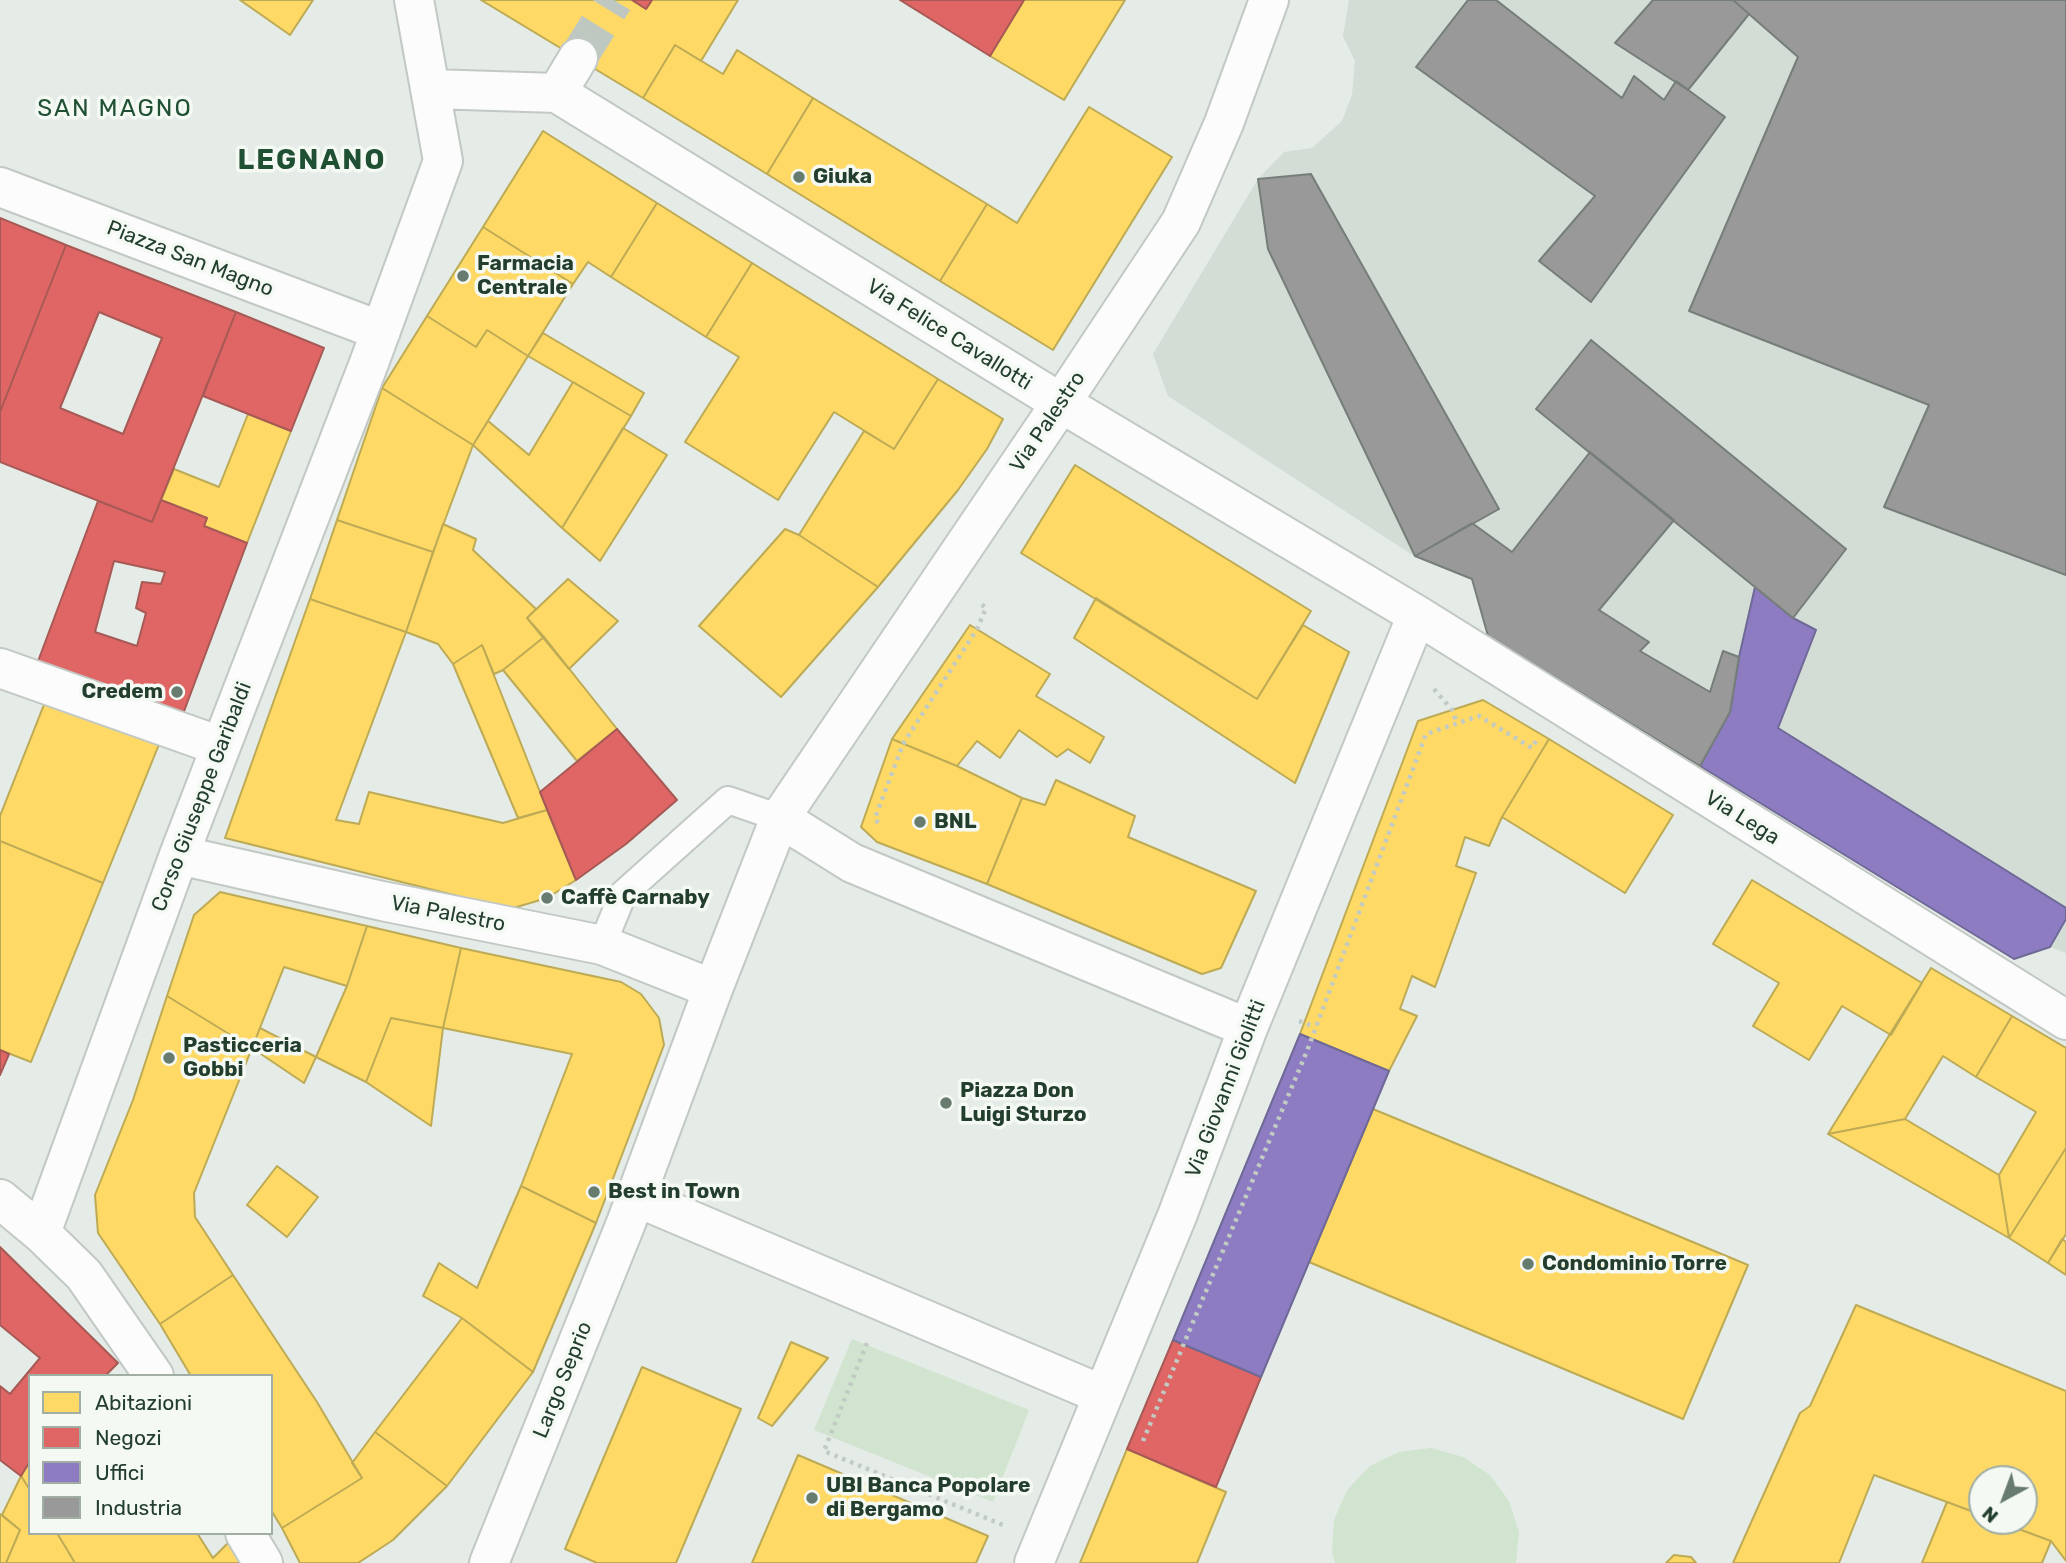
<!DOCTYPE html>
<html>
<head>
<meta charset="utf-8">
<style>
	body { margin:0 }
	#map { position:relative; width:2066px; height:1563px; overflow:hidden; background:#e5ebe6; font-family:Rubik,sans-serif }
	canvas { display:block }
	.legend { position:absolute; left:28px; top:1374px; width:245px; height:161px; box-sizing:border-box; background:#f4f9f4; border:2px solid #a0aea4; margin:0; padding:9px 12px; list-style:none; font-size:21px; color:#233e2d }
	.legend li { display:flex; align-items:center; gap:14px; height:35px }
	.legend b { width:35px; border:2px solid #a0aea4 }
	.north { position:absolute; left:1968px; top:1465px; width:70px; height:70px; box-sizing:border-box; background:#f4f9f4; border:2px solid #a0aea4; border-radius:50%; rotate:221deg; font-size:19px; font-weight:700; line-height:28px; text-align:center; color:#233e2d }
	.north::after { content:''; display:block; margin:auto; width:24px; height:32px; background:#677b6e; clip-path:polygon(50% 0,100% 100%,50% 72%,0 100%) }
</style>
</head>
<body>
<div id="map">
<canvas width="2066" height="1563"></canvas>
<ul class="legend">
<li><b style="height:19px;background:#ffd966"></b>Abitazioni</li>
<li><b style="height:19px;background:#e06666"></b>Negozi</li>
<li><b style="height:19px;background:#8e7cc3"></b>Uffici</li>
<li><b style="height:19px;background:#999"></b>Industria</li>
</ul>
<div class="north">N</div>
</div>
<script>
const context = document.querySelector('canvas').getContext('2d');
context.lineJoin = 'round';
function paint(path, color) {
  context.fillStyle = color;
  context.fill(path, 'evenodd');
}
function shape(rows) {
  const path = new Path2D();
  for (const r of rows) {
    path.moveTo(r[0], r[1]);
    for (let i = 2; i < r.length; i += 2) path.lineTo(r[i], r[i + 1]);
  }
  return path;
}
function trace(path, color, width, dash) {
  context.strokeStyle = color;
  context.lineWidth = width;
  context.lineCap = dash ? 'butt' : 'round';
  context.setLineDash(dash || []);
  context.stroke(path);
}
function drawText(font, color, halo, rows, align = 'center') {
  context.font = font + ' Rubik,sans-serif';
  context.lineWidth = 7;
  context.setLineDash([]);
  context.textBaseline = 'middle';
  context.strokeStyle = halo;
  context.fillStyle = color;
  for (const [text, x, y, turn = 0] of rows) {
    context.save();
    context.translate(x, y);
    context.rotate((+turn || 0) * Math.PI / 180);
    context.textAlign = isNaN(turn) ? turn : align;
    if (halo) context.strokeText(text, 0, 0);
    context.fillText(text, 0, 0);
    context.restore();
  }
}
const built = shape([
	[1349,0,2066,0,2066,953,2050,947,2014,959,1488,636,1472,579,1414,556,1168,396,1153,354,1258,179,1284,152,1312,148,1342,121,1352,95,1355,61,1343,36]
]);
const green = shape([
	[852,1339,1029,1410,993,1502,814,1430],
	[1431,1448,1463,1457,1490,1475,1509,1501,1519,1532,1516,1563,1335,1563,1332,1552,1334,1520,1347,1490,1370,1466,1399,1452]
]);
const homes = shape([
	[240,0,313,0,290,35,240,0],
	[481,0,632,0,646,9,652,0,738,0,701,61,675,45,643,98,481,0],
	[1024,0,1125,0,1064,100,990,56,1024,0],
	[675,45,723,74,737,50,813,98,767,174,643,98,675,45],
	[813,98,987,204,940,281,767,174,813,98],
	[1089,107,1172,157,1053,350,940,281,987,204,1017,223,1089,107],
	[543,131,657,203,611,277,588,262,573,284,483,227,543,131],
	[657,203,752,263,706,337,611,277,657,203],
	[483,227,573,284,528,356,487,330,476,347,427,316,483,227],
	[752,263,938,379,894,449,834,412,778,500,685,442,739,357,706,337,752,263],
	[427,316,476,347,487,330,528,356,473,445,382,388,427,316],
	[543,333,644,393,631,416,528,356,543,333],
	[938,379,1003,419,987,449,958,490,878,587,799,535,864,431,894,449,938,379],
	[573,382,631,416,562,528,473,445,488,421,529,455,573,382],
	[382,388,473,445,433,552,337,520,382,388],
	[248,414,291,431,247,543,204,526,207,518,161,500,174,469,219,487,248,414],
	[623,428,667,455,600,561,562,528,623,428],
	[1075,465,1311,611,1257,699,1021,553,1075,465],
	[337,520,433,552,406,632,310,599,337,520],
	[443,524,476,539,473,550,536,609,527,618,544,637,503,670,494,674,482,645,453,664,438,644,406,632,443,524],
	[785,529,799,535,878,587,781,697,699,626,785,529],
	[568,579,618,621,569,669,527,618,568,579],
	[1096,598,1257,699,1303,625,1349,652,1295,783,1074,638,1096,598],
	[310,599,406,632,336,820,359,824,369,792,503,823,547,810,576,880,547,898,510,909,225,838,310,599],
	[970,625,1050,674,1036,696,1104,737,1090,763,1068,749,1057,757,1019,730,1000,758,977,741,957,766,892,739,970,625],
	[544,637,617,729,577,761,503,670,544,637],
	[482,645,540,792,547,810,518,818,453,664,482,645],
	[47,697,160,742,103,883,0,841,0,816,47,697],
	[1483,700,1549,739,1502,817,1489,846,1465,837,1456,866,1476,873,1435,987,1412,976,1400,1009,1417,1016,1389,1071,1300,1034,1418,721,1483,700],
	[892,739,957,766,1022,798,987,884,877,842,861,827,892,739],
	[1549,739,1673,815,1625,893,1502,817,1549,739],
	[1056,780,1135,816,1128,837,1256,891,1221,968,1202,974,987,884,1022,798,1045,805,1056,780],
	[0,841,103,883,31,1062,0,1050,0,841],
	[1752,880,1922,983,1891,1035,1842,1006,1809,1060,1753,1026,1779,983,1713,944,1752,880],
	[220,892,367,926,347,986,284,967,252,1048,167,996,194,915,220,892],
	[367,926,461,948,443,1028,391,1018,366,1082,316,1057,347,986,367,926],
	[461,948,621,982,641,994,659,1018,664,1045,596,1223,521,1186,572,1054,443,1028,461,948],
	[1931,968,2012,1016,1976,1077,1943,1056,1905,1119,1828,1134,1931,968],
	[167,996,252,1048,194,1193,195,1217,233,1275,160,1324,98,1233,95,1195,133,1100,167,996],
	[2012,1016,2066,1048,2066,1148,2009,1238,1999,1175,2036,1112,1976,1077,2012,1016],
	[391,1018,443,1028,431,1126,366,1082,391,1018],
	[260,1028,316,1057,304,1083,252,1048,260,1028],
	[1373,1109,1748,1265,1683,1419,1309,1262,1373,1109],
	[1905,1119,1999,1175,2009,1238,1828,1134,1905,1119],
	[2066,1148,2066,1234,2048,1263,2009,1238,2066,1148],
	[277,1166,318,1197,287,1237,247,1205,277,1166],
	[521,1186,596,1223,533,1372,462,1318,423,1296,439,1263,477,1288,521,1186],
	[2062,1239,2066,1242,2066,1275,2048,1263,2062,1239],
	[233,1275,317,1402,362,1478,282,1528,271,1510,271,1376,191,1376,160,1324,233,1275],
	[1856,1305,2066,1391,2066,1561,2051,1541,1997,1521,2024,1521,2024,1479,1982,1479,1982,1515,1874,1475,1839,1563,1733,1563,1800,1413,1810,1406,1856,1305],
	[462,1318,533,1372,447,1486,375,1432,462,1318],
	[791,1342,828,1358,772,1426,758,1418,791,1342],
	[642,1367,741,1409,676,1563,597,1563,565,1549,642,1367],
	[375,1432,447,1486,393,1540,358,1563,300,1563,282,1528,362,1478,352,1463,375,1432],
	[1127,1449,1226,1492,1197,1563,1080,1563,1127,1449],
	[798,1455,988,1536,976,1563,752,1563,798,1455],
	[30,1461,30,1490,21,1476,30,1461],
	[21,1476,30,1490,30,1533,57,1533,75,1563,6,1563,20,1530,2,1515,21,1476],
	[1947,1502,1982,1515,1982,1521,1997,1521,2051,1541,2042,1563,1922,1563,1947,1502],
	[0,1514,20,1530,6,1563,0,1563,0,1514],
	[57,1533,197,1533,213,1558,230,1541,243,1563,75,1563,57,1533],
	[1674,1555,1691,1557,1696,1563,1666,1563,1674,1555]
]);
const shops = shape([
	[632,0,652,0,646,9,632,0],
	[900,0,1024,0,990,56,900,0],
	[0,218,66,245,0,412,0,218],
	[66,245,236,312,152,522,0,462,0,412,66,245],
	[99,312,162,338,123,434,60,408,99,312],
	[236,312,324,348,291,431,203,396,236,312],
	[161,500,207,518,204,526,247,543,180,722,37,664,98,501,152,522,161,500],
	[114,561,165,572,161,584,142,582,136,608,146,613,137,646,95,632,114,561],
	[617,729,677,800,626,844,576,880,540,792,617,729],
	[0,1050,9,1054,0,1075,0,1050],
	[0,1247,118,1363,105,1376,30,1376,30,1461,21,1476,0,1460,0,1386,10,1394,40,1358,0,1325,0,1247],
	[1173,1340,1261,1377,1216,1487,1127,1449,1173,1340]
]);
const offices = shape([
	[1755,587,1793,618,1816,630,1778,728,2066,908,2066,919,2050,947,2014,959,1700,766,1730,712,1739,657,1755,587],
	[1300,1034,1389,1071,1261,1377,1173,1340,1300,1034]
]);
const industry = shape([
	[1468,0,1496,0,1622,98,1634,76,1664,100,1676,81,1725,117,1591,302,1539,261,1595,196,1416,67,1468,0],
	[1653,0,1733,0,1749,14,1688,90,1615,43,1653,0],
	[1733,0,2066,0,2066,575,1884,507,1929,405,1689,311,1798,57,1733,0],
	[1311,174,1499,509,1415,556,1268,249,1258,179,1311,174],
	[1591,340,1846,549,1793,618,1536,409,1591,340],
	[1590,452,1674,520,1599,610,1649,642,1640,651,1710,692,1723,651,1739,657,1730,712,1700,766,1488,636,1472,579,1415,556,1472,523,1512,552,1590,452]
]);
const streetTunnel = shape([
	[578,58,614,0]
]);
const path = shape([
	[1434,689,1452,710,1457,723],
	[878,823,875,818,903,744,977,629,986,608,980,603],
	[1299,1021,1315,1027],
	[867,1343,824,1451,1003,1525],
	[1143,1441,1307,1051,1426,734,1479,716,1532,748,1536,741]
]);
const lane = shape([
	[602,945,623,894,728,800,780,818]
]);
const street = shape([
	[431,89,557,93,1061,403,1417,615,2066,1020],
	[557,93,578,58],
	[0,187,381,331],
	[0,668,220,746],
	[780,818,852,863,1248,1028],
	[179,855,382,901,602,945,713,989],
	[636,1197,1103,1395],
	[0,1199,41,1233,84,1275,154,1376],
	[41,1233,179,855,369,363,443,161,414,0],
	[245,1533,263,1563],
	[489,1563,626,1223,713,989,780,818,1061,403,1181,222,1224,123,1269,0],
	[1034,1563,1177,1216,1248,1028,1417,615]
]);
const markers = [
	[799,177,7,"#677b6e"],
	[463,276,7,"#677b6e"],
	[177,692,7,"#677b6e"],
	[920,822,7,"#677b6e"],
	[547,898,7,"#677b6e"],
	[169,1058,7,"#677b6e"],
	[946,1103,7,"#677b6e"],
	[594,1192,7,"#677b6e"],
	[1528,1264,7,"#677b6e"],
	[812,1498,7,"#677b6e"]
];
const poiNames = [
	["Giuka",813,177],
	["Farmacia",477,264],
	["Centrale",477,288],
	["Credem",163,692,"right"],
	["BNL",934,822],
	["Caffè Carnaby",561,898],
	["Pasticceria",183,1046],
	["Gobbi",183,1070],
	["Piazza Don",960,1091],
	["Luigi Sturzo",960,1115],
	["Best in Town",608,1192],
	["Condominio Torre",1542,1264],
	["UBI Banca Popolare",826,1486],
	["di Bergamo",826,1510]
];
const streetNames = [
	["Piazza San Magno",190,259,21],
	["Via Felice Cavallotti",949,335,32],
	["Via Palestro",1048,422,-56],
	["Corso Giuseppe Garibaldi",202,797,-69],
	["Via Lega",1742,818,32],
	["Via Palestro",448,914,11],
	["Via Giovanni Giolitti",1226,1089,-69],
	["Largo Seprio",563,1380,-68]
];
const quarterNames = [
	["SAN MAGNO",115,109]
];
const districtNames = [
	["LEGNANO",312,161]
];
paint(built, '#d3dcd5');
paint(green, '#d0e4cf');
paint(homes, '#ffd966');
trace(homes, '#bdaa55', 2);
paint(shops, '#e06666');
trace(shops, '#a75a55', 2);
paint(offices, '#8e7cc3');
trace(offices, '#6e6996', 2);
paint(industry, '#999');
trace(industry, '#767e79', 2);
trace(streetTunnel, '#bec8c1', 38, [38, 19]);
trace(lane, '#c2c8c3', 30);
trace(street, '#c2c8c3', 42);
trace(path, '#c2cac4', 4.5, [3.5, 5]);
trace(lane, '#fbfcfb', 26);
trace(street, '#fbfcfb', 38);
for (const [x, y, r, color] of markers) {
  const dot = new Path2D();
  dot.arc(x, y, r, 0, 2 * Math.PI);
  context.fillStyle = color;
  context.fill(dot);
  trace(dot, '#f4f9f4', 2.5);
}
drawText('bold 21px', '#233e2d', '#f4f9f4', poiNames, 'left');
drawText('21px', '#233e2d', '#f4f9f4', streetNames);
context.letterSpacing = '2px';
drawText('24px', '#1f5033', '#f4f9f4', quarterNames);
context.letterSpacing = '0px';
context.letterSpacing = '2px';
drawText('bold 28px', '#1f5033', '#f4f9f4', districtNames);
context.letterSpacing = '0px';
</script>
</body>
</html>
